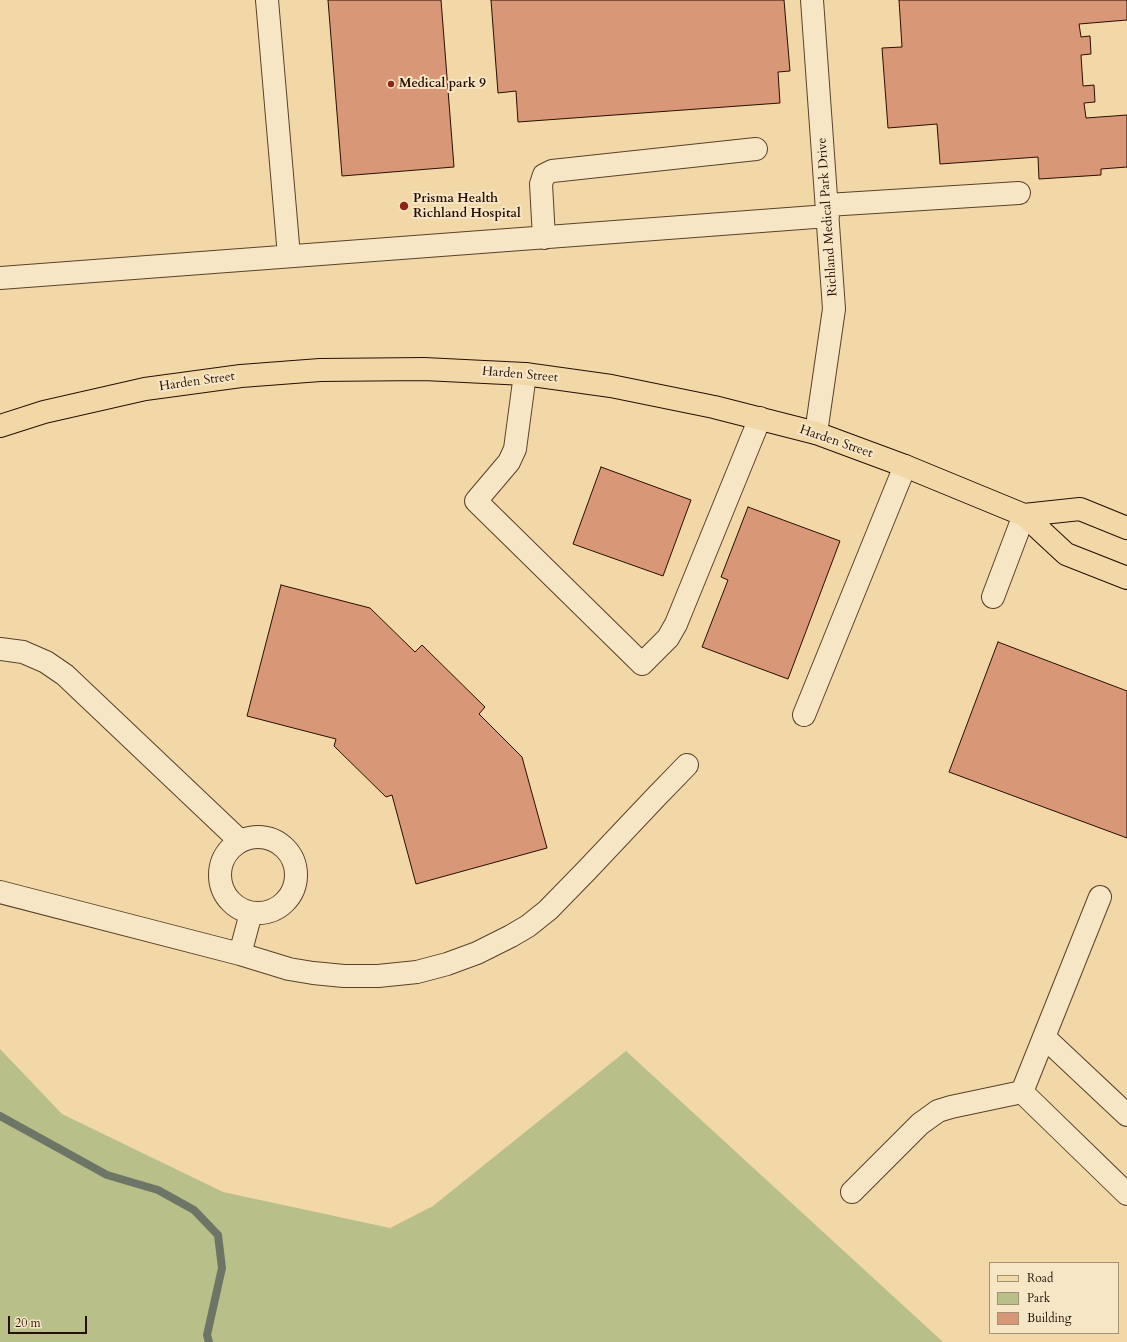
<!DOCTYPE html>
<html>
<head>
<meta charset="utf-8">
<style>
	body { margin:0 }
	#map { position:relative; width:1127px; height:1342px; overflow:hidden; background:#f2d8a7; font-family:Cardo,serif }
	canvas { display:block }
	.legend { position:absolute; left:989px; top:1262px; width:130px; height:72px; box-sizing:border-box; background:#f7e6c6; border:1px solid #a49077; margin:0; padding:5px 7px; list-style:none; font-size:12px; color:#280e00 }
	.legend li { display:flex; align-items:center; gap:8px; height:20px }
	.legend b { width:20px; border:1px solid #a49077 }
	.scale { position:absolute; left:8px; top:1316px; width:79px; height:18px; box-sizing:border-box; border:2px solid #280e00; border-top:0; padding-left:5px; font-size:12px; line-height:14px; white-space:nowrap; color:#280e00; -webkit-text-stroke:3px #f7e6c6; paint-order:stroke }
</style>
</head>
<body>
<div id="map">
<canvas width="1127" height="1342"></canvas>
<ul class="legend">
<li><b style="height:5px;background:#f2d8a7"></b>Road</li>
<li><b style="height:11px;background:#b8bf89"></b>Park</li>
<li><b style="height:11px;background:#d89776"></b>Building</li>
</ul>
<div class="scale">20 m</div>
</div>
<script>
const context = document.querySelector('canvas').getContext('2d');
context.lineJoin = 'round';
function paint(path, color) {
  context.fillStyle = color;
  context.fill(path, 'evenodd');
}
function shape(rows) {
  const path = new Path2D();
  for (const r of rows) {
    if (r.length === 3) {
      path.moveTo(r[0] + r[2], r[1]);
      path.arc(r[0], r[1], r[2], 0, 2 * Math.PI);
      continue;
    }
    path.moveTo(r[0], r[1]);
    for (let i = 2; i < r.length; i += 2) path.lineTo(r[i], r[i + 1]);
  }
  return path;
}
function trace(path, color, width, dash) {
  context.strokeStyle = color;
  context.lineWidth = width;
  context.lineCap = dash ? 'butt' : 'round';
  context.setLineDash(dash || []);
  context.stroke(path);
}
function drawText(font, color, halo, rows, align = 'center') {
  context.font = font + ' Cardo,serif';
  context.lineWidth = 4;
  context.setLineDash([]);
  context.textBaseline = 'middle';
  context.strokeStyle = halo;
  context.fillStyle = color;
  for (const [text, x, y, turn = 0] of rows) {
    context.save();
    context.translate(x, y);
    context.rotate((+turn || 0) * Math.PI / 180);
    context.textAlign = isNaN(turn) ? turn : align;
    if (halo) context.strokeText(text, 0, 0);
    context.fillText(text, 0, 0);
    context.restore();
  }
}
const green = shape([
	[0,1049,62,1114,223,1192,390,1228,433,1206,626,1051,943,1342,0,1342]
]);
const stream = shape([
	[0,1116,107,1175,158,1190,194,1210,218,1235,222,1268,207,1335,209,1342]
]);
const building = shape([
	[328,0,441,0,454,167,342,176,328,0],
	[491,0,784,0,790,71,778,72,780,103,518,122,516,91,498,93,491,0],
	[899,0,1127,0,1127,20,1079,24,1081,37,1090,36,1091,54,1081,55,1083,86,1094,85,1095,102,1084,103,1086,118,1127,115,1127,167,1101,169,1101,175,1039,179,1038,157,940,164,937,124,888,128,882,48,902,47,899,0],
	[601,467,691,500,663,576,573,544,601,467],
	[748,507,840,541,788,679,702,647,728,580,721,577,748,507],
	[281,585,370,608,415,652,422,645,485,707,479,714,522,757,547,848,416,884,392,795,386,797,334,746,336,739,247,716,281,585],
	[998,642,1127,691,1127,838,949,772,998,642]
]);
const minor = shape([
	[267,0,289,256],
	[812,0,834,309,816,433],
	[827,205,1019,193],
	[544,238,541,184,544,175,552,171,756,149],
	[0,278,828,216],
	[525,374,515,449,509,462,476,501,642,664,668,638,676,624,760,418],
	[993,597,1024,515],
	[0,649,23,652,46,662,65,675,240,841],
	[804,715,905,466],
	[258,875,38],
	[0,892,240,954,289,969,313,973,344,976,378,976,417,972,447,964,477,953,511,936,528,926,548,910,587,870,655,798,687,765],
	[240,954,251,913],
	[1044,1037,1127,1115],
	[1022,1092,1100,897],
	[1022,1092,1127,1194],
	[852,1192,920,1124,938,1111,951,1107,1022,1092]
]);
const major = shape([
	[0,426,44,412,145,389,241,376,320,370,424,369,525,374,611,386,714,407,816,433,905,466,1024,515,1066,554,1127,578],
	[1024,515,1080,509,1127,528]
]);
const markers = [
	[391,84,4,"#8f2418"],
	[404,206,5,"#8f2418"]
];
const poiNames = [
	["Medical park 9",399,84],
	["Prisma Health",413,199],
	["Richland Hospital",413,214]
];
const streetNames = [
	["Richland Medical Park Drive",828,217,-94],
	["Harden Street",520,375,5],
	["Harden Street",197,382,-8],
	["Harden Street",836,442,19]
];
paint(green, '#b8bf89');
trace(stream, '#6d7567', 8);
paint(building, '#d89776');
trace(building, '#280e00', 1);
trace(minor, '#5a402a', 24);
trace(major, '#280e00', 24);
trace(minor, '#f7e6c6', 22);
trace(major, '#f2d8a7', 22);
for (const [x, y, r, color] of markers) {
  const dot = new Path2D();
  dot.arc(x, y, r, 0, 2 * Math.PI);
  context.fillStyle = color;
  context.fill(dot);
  trace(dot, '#f7e6c6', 1.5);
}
drawText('bold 13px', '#280e00', '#f7e6c6', poiNames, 'left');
drawText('13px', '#280e00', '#f7e6c6', streetNames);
</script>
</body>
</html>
